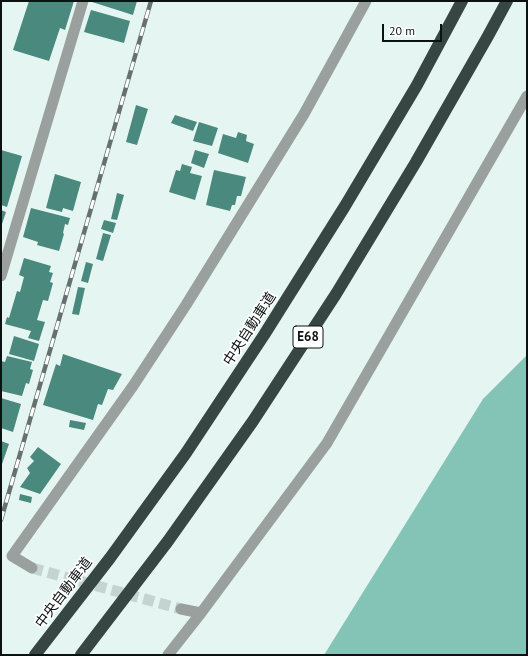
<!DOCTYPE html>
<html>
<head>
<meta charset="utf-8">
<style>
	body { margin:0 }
	#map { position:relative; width:528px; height:656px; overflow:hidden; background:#e5f6f2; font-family:"PT Sans",sans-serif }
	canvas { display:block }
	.frame { position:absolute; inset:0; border:2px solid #0c1211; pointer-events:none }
	.scale { position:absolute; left:382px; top:24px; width:60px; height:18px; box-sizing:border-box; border:2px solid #0c1211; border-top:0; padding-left:5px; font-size:12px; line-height:14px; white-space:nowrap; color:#0c1211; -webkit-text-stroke:3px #fff; paint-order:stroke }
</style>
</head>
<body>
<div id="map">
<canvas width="528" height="656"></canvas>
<div class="frame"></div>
<div class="scale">20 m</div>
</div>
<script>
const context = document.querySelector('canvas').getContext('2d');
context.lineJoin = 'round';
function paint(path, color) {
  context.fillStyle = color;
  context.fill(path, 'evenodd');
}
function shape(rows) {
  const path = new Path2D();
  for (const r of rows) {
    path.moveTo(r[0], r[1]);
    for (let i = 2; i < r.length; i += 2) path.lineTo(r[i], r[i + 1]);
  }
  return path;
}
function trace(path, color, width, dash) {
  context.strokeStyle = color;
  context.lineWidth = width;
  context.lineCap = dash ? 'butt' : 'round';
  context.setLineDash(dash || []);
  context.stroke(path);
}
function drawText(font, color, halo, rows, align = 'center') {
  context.font = font + ' "PT Sans","Noto Sans JP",sans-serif';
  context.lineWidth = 3.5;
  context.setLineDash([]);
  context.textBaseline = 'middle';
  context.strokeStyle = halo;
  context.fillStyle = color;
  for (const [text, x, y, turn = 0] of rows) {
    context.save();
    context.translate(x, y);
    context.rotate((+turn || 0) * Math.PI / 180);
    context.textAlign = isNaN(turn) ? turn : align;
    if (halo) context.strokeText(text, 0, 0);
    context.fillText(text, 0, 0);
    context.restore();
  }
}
const forest = shape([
	[527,355,527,655,324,655,483,399]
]);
const building = shape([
	[29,1,74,1,65,30,60,28,49,61,13,50],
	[92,1,137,1,133,15,92,2],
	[91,10,130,21,124,43,84,32],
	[136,105,148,109,137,145,126,142],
	[175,115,197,122,193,131,171,123],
	[199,122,218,128,212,146,193,141],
	[238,132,247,135,246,141,254,144,248,163,218,153,223,134,236,138],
	[1,150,22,156,7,207,1,205],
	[195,150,209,154,204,168,191,163],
	[182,164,192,167,190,173,202,176,195,200,169,192,176,170,180,171],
	[214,170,246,177,241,196,237,196,235,205,232,205,230,211,206,205],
	[55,174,81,182,73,211,63,208,62,212,46,208],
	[117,193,124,195,117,220,111,219],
	[31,208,70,218,68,225,65,224,63,233,64,234,59,251,37,245,38,242,23,237],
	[1,210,6,212,1,227],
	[104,220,116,223,113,233,101,229],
	[103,233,111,235,103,261,96,259],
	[24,258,51,266,49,272,53,273,50,282,53,283,48,301,43,300,37,320,45,322,39,341,28,338,31,331,5,324,7,317,9,318,17,291,20,292,24,277,19,275],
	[86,262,93,264,88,283,81,281],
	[78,287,85,288,79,315,72,314],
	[14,336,39,344,34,361,9,354],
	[63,354,122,374,113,390,108,389,102,405,98,404,93,420,43,405,56,364,60,366],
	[7,356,32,362,30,369,33,370,29,384,26,383,22,396,1,391,1,361,5,362],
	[1,398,21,404,13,432,1,428],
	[70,420,86,423,84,430,69,427],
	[1,441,9,444,1,467],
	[38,447,61,464,40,494,20,487,30,473,27,468,34,461,30,457],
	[20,494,32,497,31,503,19,500]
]);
const minorTunnel = shape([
	[32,568,181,609]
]);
const minor = shape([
	[1,276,83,1],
	[32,568,12,556,133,386,186,305,304,114,366,1],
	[181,609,201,613],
	[168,655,201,613,327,443,527,96]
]);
const motorway = shape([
	[35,655,110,558,186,453,264,335,345,206,417,85,462,1],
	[81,655,168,541,253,421,336,294,416,162,488,36,507,1]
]);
const rail = shape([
	[1,520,151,1]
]);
const shields = [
	[308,337,30]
];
const shieldNames = [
	["E68",308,337]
];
const streetNames = [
	["中央自動車道",250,329,-57],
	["中央自動車道",64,593,-53]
];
paint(forest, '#83c4b7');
paint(building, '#4a897e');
trace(minorTunnel, '#c4d4d0', 11, [11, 5.5]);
trace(minor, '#99a09e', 11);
trace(motorway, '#384643', 12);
trace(rail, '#66716f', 4.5);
trace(rail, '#fff', 3, [9]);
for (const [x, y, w] of shields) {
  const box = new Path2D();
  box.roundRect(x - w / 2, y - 11, w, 22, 3);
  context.fillStyle = '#fff';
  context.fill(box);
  trace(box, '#0c1211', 1);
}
drawText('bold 13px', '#0c1211', null, shieldNames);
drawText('14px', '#0c1211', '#fff', streetNames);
</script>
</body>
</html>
